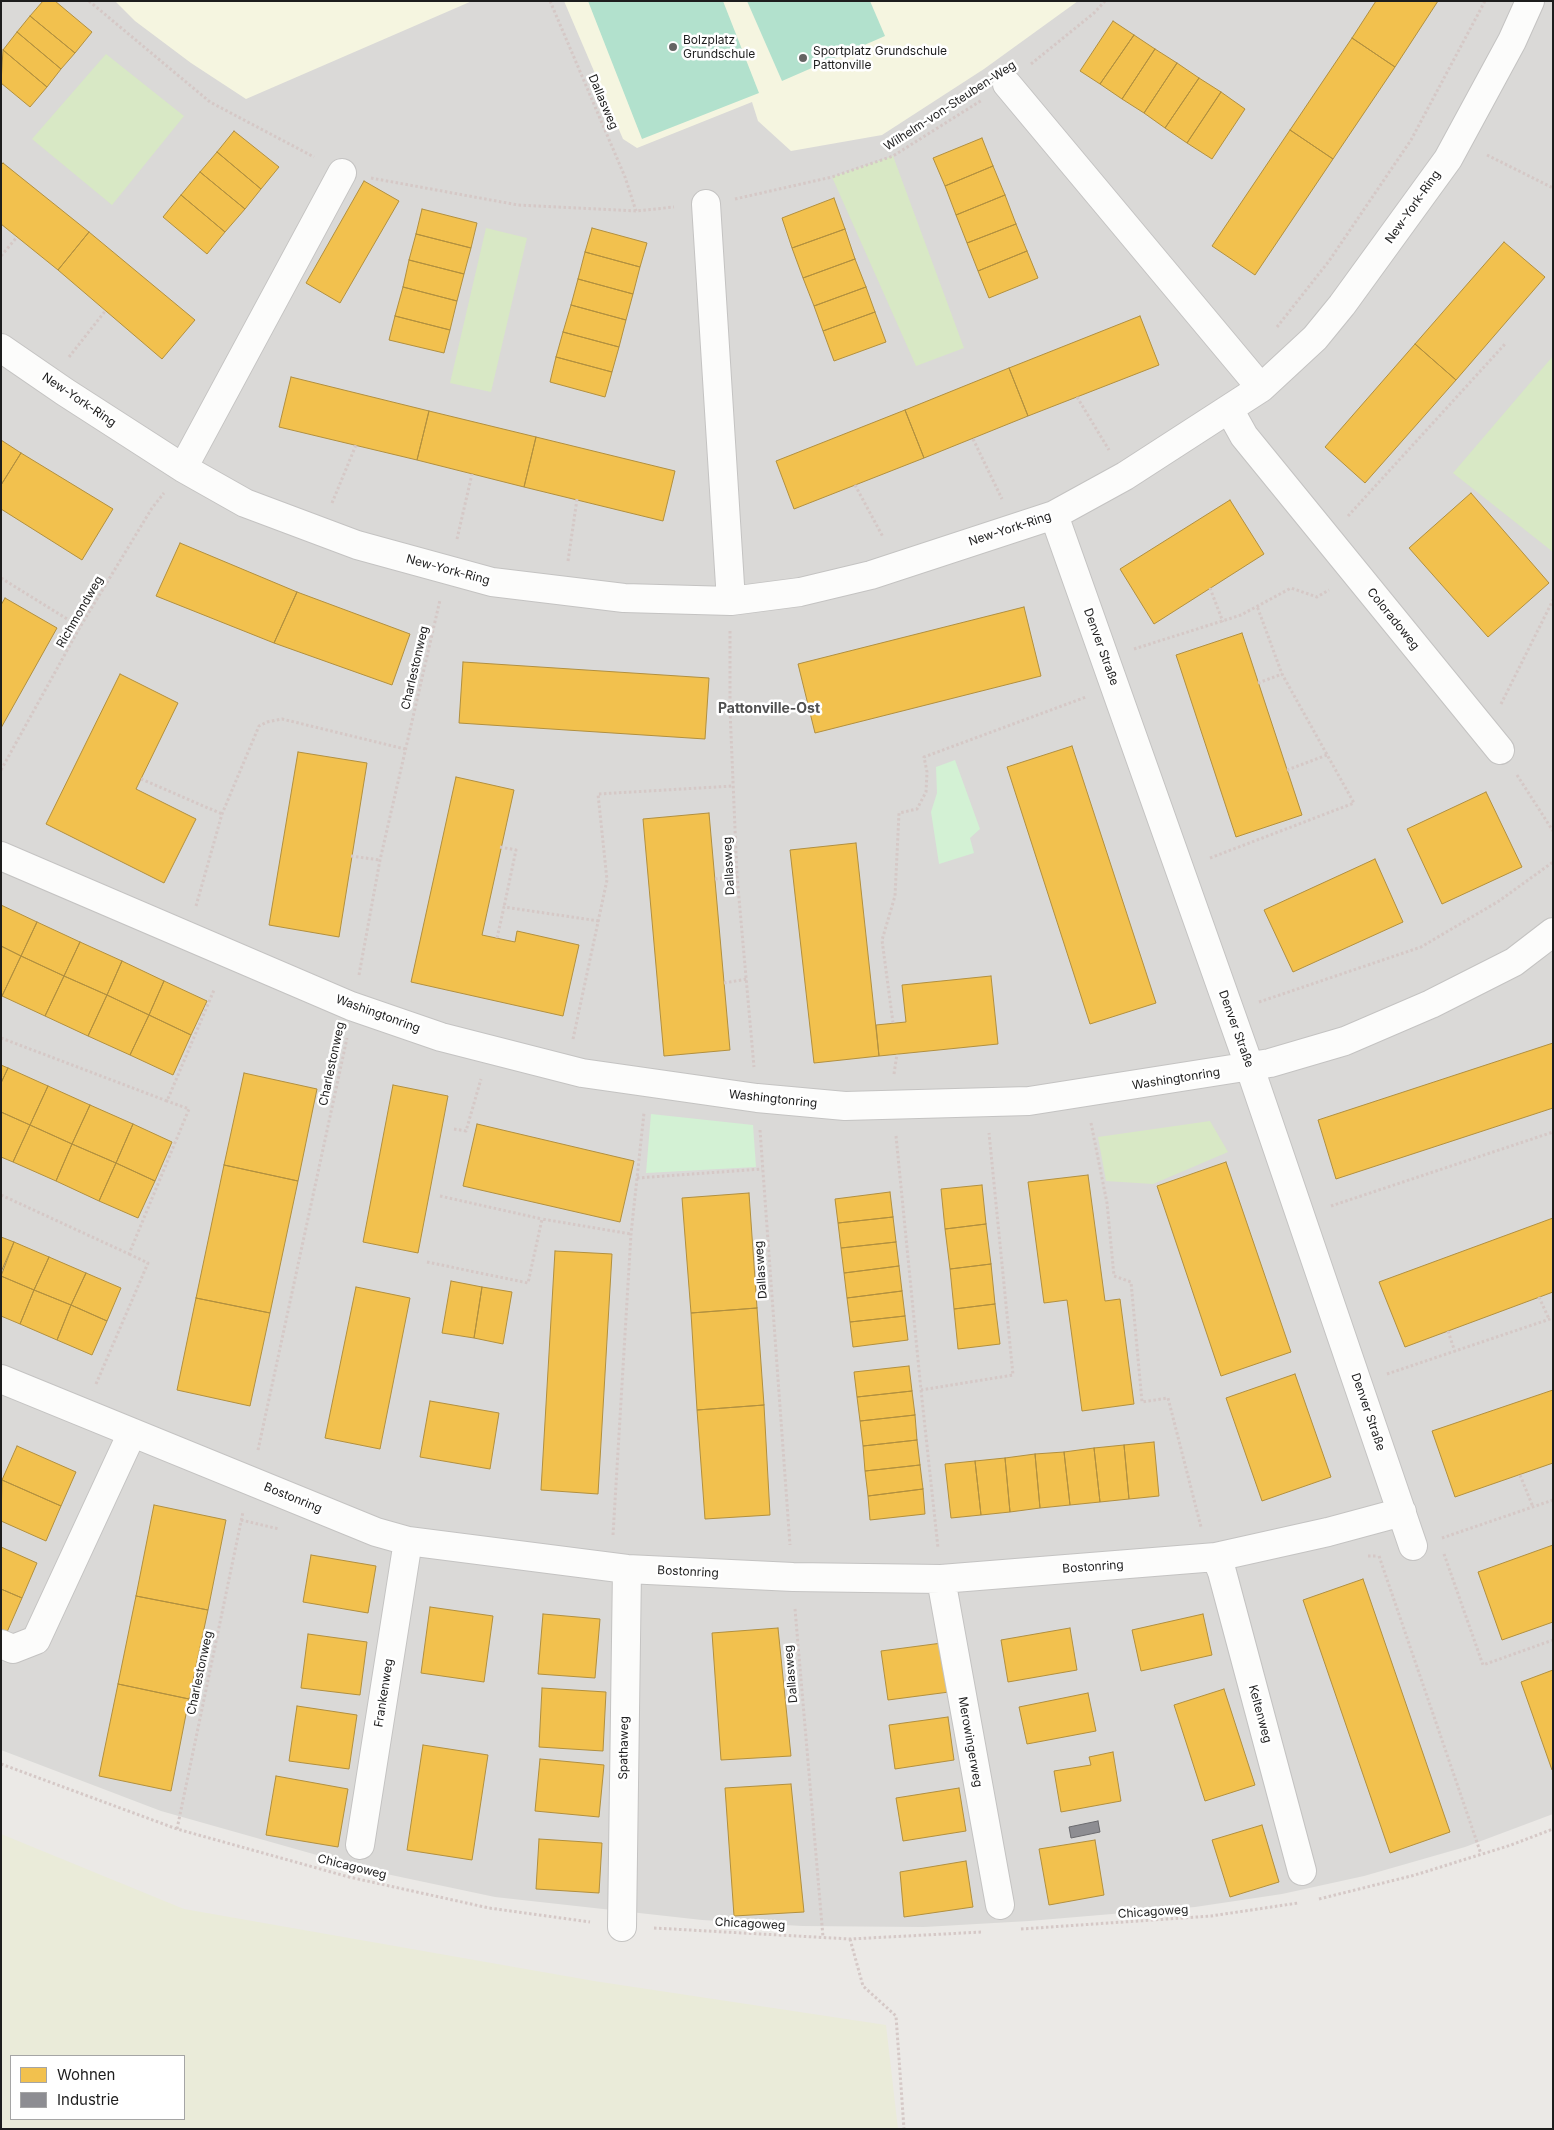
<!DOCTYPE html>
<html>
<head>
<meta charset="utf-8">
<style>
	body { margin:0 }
	#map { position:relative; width:1554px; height:2130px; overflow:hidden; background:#ebe9e6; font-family:Inter,sans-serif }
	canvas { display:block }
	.frame { position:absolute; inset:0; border:2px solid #1d1d1d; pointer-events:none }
	.legend { position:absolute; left:10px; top:2055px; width:175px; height:65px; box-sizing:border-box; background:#fff; border:1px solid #a5a5a5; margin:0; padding:6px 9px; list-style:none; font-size:15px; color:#1d1d1d }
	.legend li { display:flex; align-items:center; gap:10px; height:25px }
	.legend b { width:25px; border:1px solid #a5a5a5 }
</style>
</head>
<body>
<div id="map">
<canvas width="1554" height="2130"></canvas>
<div class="frame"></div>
<ul class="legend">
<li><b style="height:14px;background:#f2c14e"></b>Wohnen</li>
<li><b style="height:14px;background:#8d8d92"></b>Industrie</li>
</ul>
</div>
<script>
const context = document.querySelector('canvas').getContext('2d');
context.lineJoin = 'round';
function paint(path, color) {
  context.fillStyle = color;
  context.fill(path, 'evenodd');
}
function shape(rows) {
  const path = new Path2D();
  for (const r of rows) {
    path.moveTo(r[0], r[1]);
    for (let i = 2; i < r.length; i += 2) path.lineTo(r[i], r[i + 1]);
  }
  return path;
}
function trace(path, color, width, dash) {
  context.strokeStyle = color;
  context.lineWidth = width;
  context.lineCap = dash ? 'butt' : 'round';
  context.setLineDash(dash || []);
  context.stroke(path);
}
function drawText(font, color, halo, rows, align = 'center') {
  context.font = font + ' Inter,sans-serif';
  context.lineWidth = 5;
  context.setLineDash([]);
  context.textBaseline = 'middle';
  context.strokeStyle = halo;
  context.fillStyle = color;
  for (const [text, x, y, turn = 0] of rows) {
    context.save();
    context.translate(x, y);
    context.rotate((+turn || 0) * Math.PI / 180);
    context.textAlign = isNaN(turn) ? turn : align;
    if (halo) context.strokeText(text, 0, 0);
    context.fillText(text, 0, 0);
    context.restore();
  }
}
const residential = shape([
	[1,1,1553,1,1553,1814,1465,1847,1364,1876,1282,1894,1195,1907,1029,1921,924,1927,802,1926,702,1920,495,1897,377,1872,161,1811,1,1750]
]);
const education = shape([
	[115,1,472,1,246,99,191,63,135,21],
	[564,1,1078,1,984,69,882,135,791,151,758,121,752,102,637,148,623,139]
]);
const farmland = shape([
	[1,1834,184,1909,594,1981,886,2025,898,2129,1,2129],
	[11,2056,184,2056,184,2119,11,2119]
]);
const grass = shape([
	[106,54,184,116,112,205,32,139],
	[893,156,964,348,916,366,832,177],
	[486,228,527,238,491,392,450,383],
	[1553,356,1553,552,1453,473],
	[1210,1121,1228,1152,1153,1184,1106,1181,1098,1137]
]);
const park = shape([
	[955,760,980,829,970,838,974,853,939,864,931,812,937,793,936,767],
	[651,1114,753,1125,756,1167,646,1173]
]);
const pitch = shape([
	[588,1,723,1,759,93,642,139],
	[747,1,870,1,885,36,782,81]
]);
const homes = shape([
	[43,1,55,1,92,32,75,53,30,16,43,1],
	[1376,1,1438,1,1395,67,1352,38,1376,1],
	[30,16,75,53,61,69,17,32,30,16],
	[1113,21,1134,35,1100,84,1080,71,1113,21],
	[17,32,61,69,47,87,3,50,17,32],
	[1134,35,1155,49,1122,99,1100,84,1134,35],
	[1352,38,1395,67,1333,159,1290,130,1352,38],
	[1155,49,1177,63,1144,113,1122,99,1155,49],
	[3,50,47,87,30,107,1,83,3,50],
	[1177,63,1199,78,1165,128,1144,113,1177,63],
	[1199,78,1221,92,1187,143,1165,128,1199,78],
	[1221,92,1245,109,1212,159,1187,143,1221,92],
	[1290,130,1333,159,1255,275,1212,246,1290,130],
	[234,131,279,167,261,189,217,152,234,131],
	[982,138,993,166,945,186,933,158,982,138],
	[217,152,261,189,245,209,200,172,217,152],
	[3,163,89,232,58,270,1,224,1,165,3,163],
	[993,166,1005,195,956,215,945,186,993,166],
	[200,172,245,209,225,232,181,195,200,172],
	[364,181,399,201,340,303,306,283,364,181],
	[181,195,225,232,207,254,163,217,181,195],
	[1005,195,1016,224,967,243,956,215,1005,195],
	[834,198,845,229,792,248,782,218,834,198],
	[422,209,477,223,471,248,416,234,422,209],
	[1016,224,1027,251,978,271,967,243,1016,224],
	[592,228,647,243,640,267,585,252,592,228],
	[845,229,855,259,803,278,792,248,845,229],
	[89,232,195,320,162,359,58,270,89,232],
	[416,234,471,248,464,274,409,260,416,234],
	[1504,242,1545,277,1456,380,1415,344,1504,242],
	[1027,251,1038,278,989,298,978,271,1027,251],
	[585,252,640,267,633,294,578,279,585,252],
	[855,259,866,287,814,306,803,278,855,259],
	[409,260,464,274,457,301,403,287,409,260],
	[578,279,633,294,626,320,571,305,578,279],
	[403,287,457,301,450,330,395,316,403,287],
	[866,287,875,312,823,331,814,306,866,287],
	[571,305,626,320,619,347,563,332,571,305],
	[875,312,886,342,834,361,823,331,875,312],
	[395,316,450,330,444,353,389,340,395,316],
	[1140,316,1159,365,1028,416,1009,368,1140,316],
	[563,332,619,347,612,372,556,357,563,332],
	[1415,344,1456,380,1365,483,1325,447,1415,344],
	[556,357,612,372,605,397,550,382,556,357],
	[1009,368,1028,416,924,458,905,410,1009,368],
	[291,377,429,411,417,460,279,427,291,377],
	[905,410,924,458,794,509,776,461,905,410],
	[429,411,536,437,524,487,417,460,429,411],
	[536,437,675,471,663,521,524,487,536,437],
	[1,440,21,453,1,485,1,440],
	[21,453,113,509,82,560,1,509,1,485,21,453],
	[1471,493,1549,583,1488,637,1409,548,1471,493],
	[1230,500,1264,554,1154,624,1120,569,1230,500],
	[180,543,297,592,274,643,156,596,180,543],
	[297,592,410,634,392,685,274,643,297,592],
	[5,598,57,628,1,728,1,605,5,598],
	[1024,607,1041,676,815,733,798,664,1024,607],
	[1242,633,1302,815,1236,837,1176,655,1242,633],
	[463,662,709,678,705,739,459,723,463,662],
	[120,674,178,703,136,789,196,819,164,883,46,824,120,674],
	[1072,746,1156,1003,1090,1024,1007,767,1072,746],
	[298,752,367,763,339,937,269,925,298,752],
	[456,777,514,790,482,935,515,942,517,931,579,945,563,1016,411,982,456,777],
	[1486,792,1522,867,1442,904,1407,829,1486,792],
	[709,813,730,1050,664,1056,643,819,709,813],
	[856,843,879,1056,814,1063,790,850,856,843],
	[1375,859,1403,922,1293,972,1264,910,1375,859],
	[1,905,37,922,21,956,1,946,1,905],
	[37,922,80,942,64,976,21,956,37,922],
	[80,942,122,961,107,995,64,976,80,942],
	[1,946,21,956,2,996,1,995,1,946],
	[21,956,64,976,45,1016,2,996,21,956],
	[122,961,164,981,149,1015,107,995,122,961],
	[64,976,107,995,88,1036,45,1016,64,976],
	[991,976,998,1044,879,1056,876,1025,906,1022,902,985,991,976],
	[164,981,207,1001,191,1035,149,1015,164,981],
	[107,995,149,1015,130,1055,88,1036,107,995],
	[149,1015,191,1035,173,1075,130,1055,149,1015],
	[1553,1043,1553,1108,1336,1179,1318,1120,1553,1043],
	[1,1065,8,1068,1,1083,1,1065],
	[8,1068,48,1086,30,1125,1,1112,1,1083,8,1068],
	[244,1073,317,1089,298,1181,224,1165,244,1073],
	[393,1085,448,1096,418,1253,363,1242,393,1085],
	[48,1086,90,1105,72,1144,30,1125,48,1086],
	[90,1105,133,1124,116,1163,72,1144,90,1105],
	[1,1112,30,1125,13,1162,1,1157,1,1112],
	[133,1124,172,1142,155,1181,116,1163,133,1124],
	[477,1124,634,1161,620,1222,463,1186,477,1124],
	[30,1125,72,1144,56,1181,13,1162,30,1125],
	[72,1144,116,1163,99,1201,56,1181,72,1144],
	[1226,1162,1291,1352,1221,1376,1157,1186,1226,1162],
	[116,1163,155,1181,138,1218,99,1201,116,1163],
	[224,1165,298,1181,270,1313,196,1298,224,1165],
	[1088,1175,1105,1301,1120,1299,1134,1404,1082,1411,1067,1300,1044,1303,1028,1182,1088,1175],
	[982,1185,986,1224,945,1229,941,1189,982,1185],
	[890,1192,893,1217,838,1223,835,1199,890,1192],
	[749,1193,757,1308,691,1313,682,1198,749,1193],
	[893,1217,896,1242,841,1248,838,1223,893,1217],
	[1553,1218,1553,1292,1405,1347,1379,1282,1553,1218],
	[986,1224,991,1264,950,1269,945,1229,986,1224],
	[1,1237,14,1242,1,1272,1,1237],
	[14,1242,49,1257,34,1290,1,1276,14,1242],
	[896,1242,899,1266,844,1273,841,1248,896,1242],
	[555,1251,612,1254,598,1494,541,1490,555,1251],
	[49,1257,86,1273,71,1305,34,1290,49,1257],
	[991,1264,995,1304,954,1309,950,1269,991,1264],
	[899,1266,902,1291,847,1298,844,1273,899,1266],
	[86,1273,121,1288,107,1321,71,1305,86,1273],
	[1,1276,34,1290,20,1324,1,1316,1,1276],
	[451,1281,482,1287,474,1338,442,1333,451,1281],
	[356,1287,410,1298,380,1449,325,1438,356,1287],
	[482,1287,512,1292,503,1344,474,1338,482,1287],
	[34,1290,71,1305,57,1340,20,1324,34,1290],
	[902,1291,905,1316,850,1322,847,1298,902,1291],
	[196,1298,270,1313,250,1406,177,1390,196,1298],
	[995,1304,1000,1344,958,1349,954,1309,995,1304],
	[71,1305,107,1321,92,1355,57,1340,71,1305],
	[757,1308,764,1405,697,1410,691,1313,757,1308],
	[905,1316,908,1340,853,1347,850,1322,905,1316],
	[909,1366,912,1391,857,1397,854,1372,909,1366],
	[1295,1374,1331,1477,1262,1501,1226,1398,1295,1374],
	[1553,1390,1553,1463,1455,1497,1432,1431,1553,1390],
	[912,1391,915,1415,860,1421,857,1397,912,1391],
	[430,1401,499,1413,490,1469,420,1457,430,1401],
	[764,1405,770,1515,705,1519,697,1410,764,1405],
	[915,1415,917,1440,863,1446,860,1421,915,1415],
	[917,1440,920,1465,865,1471,863,1446,917,1440],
	[1154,1442,1159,1496,1129,1499,1124,1445,1154,1442],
	[1124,1445,1129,1499,1100,1502,1094,1448,1124,1445],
	[17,1446,76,1472,61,1506,2,1480,17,1446],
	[1094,1448,1100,1502,1070,1505,1064,1452,1094,1448],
	[1064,1452,1070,1505,1040,1508,1035,1454,1064,1452],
	[1035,1454,1040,1508,1010,1512,1005,1458,1035,1454],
	[1005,1458,1010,1512,981,1515,975,1461,1005,1458],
	[975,1461,981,1515,951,1518,945,1464,975,1461],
	[920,1465,923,1489,868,1496,865,1471,920,1465],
	[2,1480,61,1506,46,1541,1,1521,2,1480],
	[923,1489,925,1514,870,1520,868,1496,923,1489],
	[154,1505,226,1520,208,1610,136,1596,154,1505],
	[1553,1545,1553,1622,1502,1640,1478,1572,1553,1545],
	[1,1547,37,1563,22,1598,1,1589,1,1547],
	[311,1555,376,1566,368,1613,303,1602,311,1555],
	[1363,1579,1450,1832,1390,1853,1303,1600,1363,1579],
	[1,1589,22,1598,7,1632,1,1630,1,1589],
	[136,1596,208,1610,189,1699,118,1684,136,1596],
	[430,1607,493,1616,484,1682,421,1673,430,1607],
	[543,1614,600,1619,595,1678,538,1674,543,1614],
	[1203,1614,1212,1655,1141,1671,1132,1630,1203,1614],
	[778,1628,791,1756,721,1760,712,1633,778,1628],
	[1070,1628,1077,1670,1008,1682,1001,1640,1070,1628],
	[308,1634,367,1642,360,1695,301,1688,308,1634],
	[942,1643,949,1692,888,1700,881,1651,942,1643],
	[1553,1670,1553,1770,1552,1770,1521,1682,1553,1670],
	[118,1684,189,1699,171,1791,99,1776,118,1684],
	[542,1688,606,1692,603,1751,539,1747,542,1688],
	[1224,1689,1255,1785,1205,1801,1174,1705,1224,1689],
	[1088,1693,1096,1731,1027,1744,1019,1707,1088,1693],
	[297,1706,357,1715,349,1769,289,1761,297,1706],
	[948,1717,954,1760,895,1769,889,1725,948,1717],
	[423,1745,488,1755,472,1860,407,1850,423,1745],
	[1113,1752,1121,1801,1061,1812,1054,1771,1091,1765,1089,1757,1113,1752],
	[540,1759,604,1765,599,1817,535,1811,540,1759],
	[276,1776,348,1789,338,1847,266,1835,276,1776],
	[791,1784,804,1912,734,1916,725,1788,791,1784],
	[959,1788,966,1831,903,1841,896,1798,959,1788],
	[1262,1825,1279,1882,1230,1897,1212,1840,1262,1825],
	[539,1839,602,1843,599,1893,536,1889,539,1839],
	[1095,1840,1104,1895,1049,1905,1039,1849,1095,1840],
	[966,1861,973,1907,904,1917,900,1872,966,1861]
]);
const industry = shape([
	[1098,1821,1100,1832,1071,1838,1069,1827,1098,1821]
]);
const path = shape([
	[89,1,210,102,314,157],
	[550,1,625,177,636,211],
	[1031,64,1094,13,1105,1],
	[1487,155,1553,188],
	[371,178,518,205,636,211,674,207],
	[735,199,832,177,893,156,982,100],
	[1,256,17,237],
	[1277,327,1329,261,1411,140,1485,1],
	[69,357,106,310],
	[1077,397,1109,450],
	[973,439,1002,499],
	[855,485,883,537],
	[332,503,356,445],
	[1348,516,1505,344],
	[457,539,472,474],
	[568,561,577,499],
	[1,578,80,627],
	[1210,588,1223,622],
	[730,631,730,710,737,876,754,1067],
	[1134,649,1241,615,1291,588,1317,597,1329,590],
	[1258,683,1282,674],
	[1501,704,1553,600],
	[1,770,80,627,152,508,164,493],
	[1287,770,1327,755],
	[1517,775,1553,831],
	[141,779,222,814],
	[500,847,516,850,504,907],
	[351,856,380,860],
	[1210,858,1354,803,1282,674,1257,606],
	[715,879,737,876],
	[196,906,222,814,259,726,267,722,282,719,405,749],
	[497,938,504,907,599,921],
	[359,975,380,860,440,600],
	[724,983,747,979],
	[1259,1002,1421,947,1499,901,1553,862],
	[893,1023,882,940,895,896,899,813,917,809,926,792,927,772,924,757,1086,697],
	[1,1038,167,1101,214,990],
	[573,1039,607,880,598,794,733,786],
	[894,1074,897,1054],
	[1091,1123,1107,1203,1114,1276,1131,1282,1142,1402,1168,1398,1201,1527],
	[454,1129,466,1131,481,1079],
	[760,1130,790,1545],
	[896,1136,921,1390,1013,1375,989,1133],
	[637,1178,762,1169],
	[1,1195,129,1254,189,1109,167,1101],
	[440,1196,542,1219],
	[1331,1206,1553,1132],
	[427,1262,528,1283,542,1219,631,1234],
	[1539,1297,1549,1319],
	[1448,1331,1455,1352],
	[1387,1374,1553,1318],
	[96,1384,148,1263,129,1254],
	[921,1390,938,1548],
	[258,1450,347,1038],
	[1520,1475,1533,1507],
	[241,1520,279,1529],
	[613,1535,631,1234,644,1113],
	[1442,1538,1553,1500],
	[1444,1554,1483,1665,1553,1640],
	[1368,1556,1378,1556],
	[1379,1556,1481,1854],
	[795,1609,823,1937],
	[1,1764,177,1829,349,1877,489,1908,590,1922],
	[177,1829,243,1512],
	[1319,1899,1415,1875,1511,1845,1553,1829],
	[654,1928,850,1939,982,1932],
	[1021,1929,1211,1916,1298,1903],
	[850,1939,863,1986,896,2016,904,2129]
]);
const minor = shape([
	[1007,84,1261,388],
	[706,204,731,601],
	[1,348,65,392,183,468,245,503,357,545,492,582,624,598,731,601,800,592,871,575,1054,515,1125,476,1261,388,1315,338,1342,305,1448,159,1512,41,1530,1],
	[1229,409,1244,436,1500,750],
	[183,468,342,173],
	[1054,515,1250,1068,1413,1546],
	[1,856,351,1006,441,1037,582,1073,757,1098,845,1106,1029,1101,1270,1063,1345,1041,1431,1004,1514,962,1553,932],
	[1,1379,376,1532,408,1541,627,1569,793,1577,941,1579,1216,1557,1328,1532,1402,1512],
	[1216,1557,1222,1572,1302,1871],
	[941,1579,1000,1905],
	[1,1644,13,1649,36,1640,132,1433],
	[360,1845,408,1541],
	[622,1927,627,1569]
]);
const markers = [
	[673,47,5,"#656463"],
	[803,58,5,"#656463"]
];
const poiNames = [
	["Bolzplatz",683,40],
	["Grundschule",683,54],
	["Sportplatz Grundschule",813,51],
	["Pattonville",813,65]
];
const streetNames = [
	["Dallasweg",603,102,67],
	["Wilhelm-von-Steuben-Weg",950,106,-33],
	["New-York-Ring",1413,207,-55],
	["New-York-Ring",79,400,34],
	["New-York-Ring",1010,529,-18],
	["New-York-Ring",448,570,15],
	["Richmondweg",80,612,-60],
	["Coloradoweg",1393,619,51],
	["Denver Straße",1101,647,70],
	["Charlestonweg",415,668,-77],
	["Dallasweg",729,866,-93],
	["Washingtonring",378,1014,20],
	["Denver Straße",1236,1029,70],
	["Charlestonweg",332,1064,-78],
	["Washingtonring",1176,1079,-9],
	["Washingtonring",773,1099,6],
	["Dallasweg",761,1270,-94],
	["Denver Straße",1368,1412,71],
	["Bostonring",293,1498,22],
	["Bostonring",1093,1567,-4],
	["Bostonring",688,1572,3],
	["Charlestonweg",200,1673,-78],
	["Dallasweg",791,1674,-95],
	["Frankenweg",384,1693,-81],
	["Keltenweg",1260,1714,75],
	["Merowingerweg",970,1742,80],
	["Spathaweg",624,1748,-89],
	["Chicagoweg",352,1867,14],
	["Chicagoweg",1153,1912,-4],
	["Chicagoweg",750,1924,3]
];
const neighbourhoodNames = [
	["Pattonville-Ost",769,709]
];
paint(residential, '#dad9d7');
paint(education, '#f5f5e0');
paint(farmland, '#eaebd9');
paint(grass, '#d8e8c5');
paint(park, '#d3f1d4');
paint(pitch, '#b2e1cd');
paint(homes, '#f2c14e');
trace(homes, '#b2903f', 1);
paint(industry, '#8d8d92');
trace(industry, '#6b6b6f', 1);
trace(minor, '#c4c3c2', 30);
trace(path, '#d5c8c6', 3, [2.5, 2.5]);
trace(minor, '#fcfcfb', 28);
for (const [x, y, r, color] of markers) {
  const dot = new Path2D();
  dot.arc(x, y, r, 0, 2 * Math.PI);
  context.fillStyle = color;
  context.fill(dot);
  trace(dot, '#fff', 2);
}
drawText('12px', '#1d1d1d', '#fff', poiNames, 'left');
drawText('12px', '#1d1d1d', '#fff', streetNames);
drawText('bold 14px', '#505050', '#fff', neighbourhoodNames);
</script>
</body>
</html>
